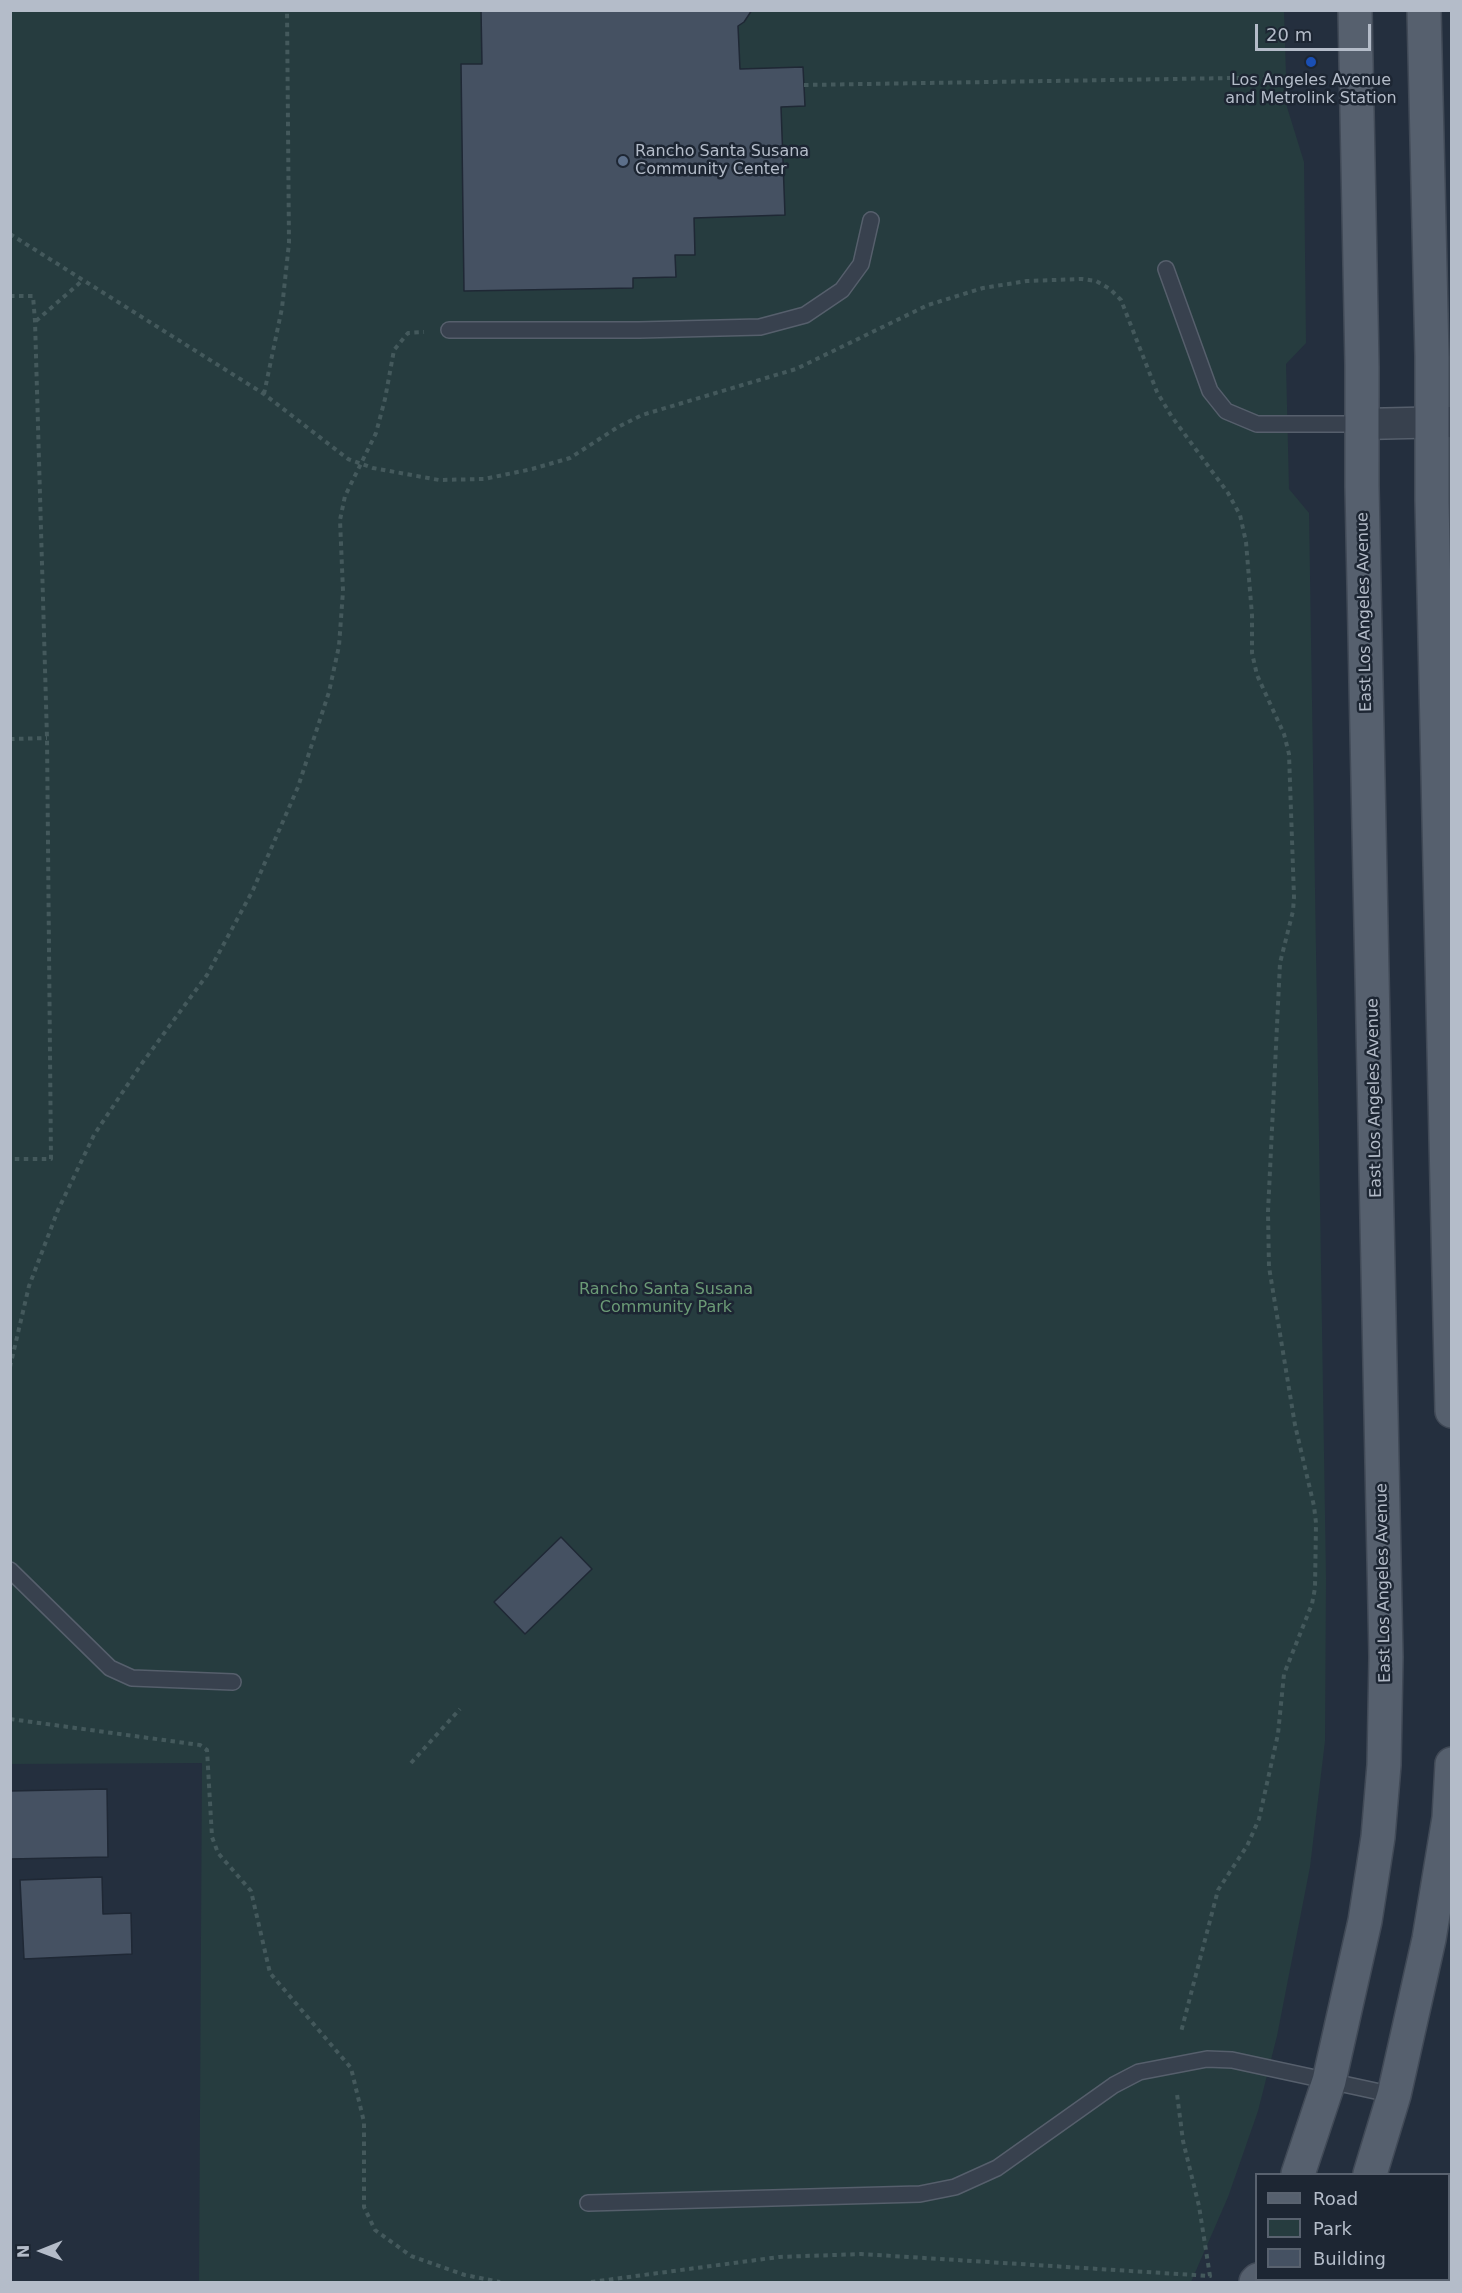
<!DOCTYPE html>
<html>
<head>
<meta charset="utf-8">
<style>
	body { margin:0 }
	#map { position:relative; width:1462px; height:2293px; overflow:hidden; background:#242f3e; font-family:"DejaVu Sans",sans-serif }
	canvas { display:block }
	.frame { position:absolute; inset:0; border:12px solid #b4bcc9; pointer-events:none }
	.legend { position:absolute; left:1255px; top:2173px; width:195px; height:108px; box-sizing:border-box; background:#1d2633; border:2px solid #59626f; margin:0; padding:8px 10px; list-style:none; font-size:18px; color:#b4bcc9 }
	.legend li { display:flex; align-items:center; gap:12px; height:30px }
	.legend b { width:30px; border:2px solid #59626f }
	.north { position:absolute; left:12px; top:2221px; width:60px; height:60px; -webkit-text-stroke:4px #1d2633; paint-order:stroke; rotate:269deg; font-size:16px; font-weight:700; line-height:24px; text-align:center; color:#b4bcc9 }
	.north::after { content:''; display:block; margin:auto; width:21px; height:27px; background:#b4bcc9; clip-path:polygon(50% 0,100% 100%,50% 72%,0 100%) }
	.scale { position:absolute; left:1255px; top:24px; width:116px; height:27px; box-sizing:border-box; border:3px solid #b4bcc9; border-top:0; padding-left:8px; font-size:18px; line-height:21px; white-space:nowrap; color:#b4bcc9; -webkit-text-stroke:4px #1d2633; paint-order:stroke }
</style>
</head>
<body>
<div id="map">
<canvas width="1462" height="2293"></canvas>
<div class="frame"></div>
<ul class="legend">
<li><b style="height:8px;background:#56606e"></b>Road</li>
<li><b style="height:16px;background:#263c3f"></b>Park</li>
<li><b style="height:16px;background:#455162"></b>Building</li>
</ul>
<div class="north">N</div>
<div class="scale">20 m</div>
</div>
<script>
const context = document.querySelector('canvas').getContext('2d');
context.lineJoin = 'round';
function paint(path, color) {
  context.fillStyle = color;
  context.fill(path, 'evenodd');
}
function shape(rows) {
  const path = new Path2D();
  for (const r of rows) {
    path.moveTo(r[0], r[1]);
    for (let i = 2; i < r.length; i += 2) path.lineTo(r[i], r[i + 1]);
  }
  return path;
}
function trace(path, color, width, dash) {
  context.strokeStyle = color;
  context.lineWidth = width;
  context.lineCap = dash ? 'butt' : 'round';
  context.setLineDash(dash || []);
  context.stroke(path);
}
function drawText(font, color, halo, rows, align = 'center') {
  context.font = font + ' "DejaVu Sans",sans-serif';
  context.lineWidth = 5;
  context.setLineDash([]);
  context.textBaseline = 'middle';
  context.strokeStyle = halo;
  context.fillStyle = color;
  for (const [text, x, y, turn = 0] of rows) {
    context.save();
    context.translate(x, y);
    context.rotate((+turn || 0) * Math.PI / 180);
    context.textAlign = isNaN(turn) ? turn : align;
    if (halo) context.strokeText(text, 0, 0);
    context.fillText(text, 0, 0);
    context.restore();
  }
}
const green = shape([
	[11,11,1284,11,1287,107,1304,162,1306,343,1286,364,1289,489,1309,513,1326,1578,1325,1741,1310,1867,1277,2036,1258,2111,1228,2197,1191,2282,199,2282,202,1763,11,1764]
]);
const building = shape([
	[481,10,752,10,744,22,738,26,740,69,803,67,805,106,781,107,785,215,694,218,695,255,675,255,676,277,633,278,633,288,464,291,461,64,482,64,481,10],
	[561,1537,592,1569,525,1634,494,1602,561,1537],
	[107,1789,108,1857,10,1859,10,1791,107,1789],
	[102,1877,103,1914,131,1913,132,1954,24,1959,20,1880,102,1877]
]);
const path = shape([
	[804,85,1295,77],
	[10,234,264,394,348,459,373,468,439,480,484,479,532,469,570,458,618,427,642,415,796,369,928,305,983,288,1027,281,1082,279,1096,281,1110,289,1121,300,1157,392,1172,417,1228,493,1240,515,1246,542,1252,615,1252,653,1257,675,1284,734,1289,754,1294,897,1293,911,1280,963,1268,1212,1269,1267,1295,1425,1314,1506,1316,1523,1315,1588,1312,1604,1284,1674,1278,1734,1259,1819,1247,1846,1218,1890,1181,2032],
	[10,296,33,296,35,321,47,738,51,1159,10,1159],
	[36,321,82,281],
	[264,394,282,308,289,243,287,10],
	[10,739,47,738],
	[10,1367,29,1286,58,1210,94,1135,140,1066,207,975,253,890,298,787,329,692,339,646,343,591,340,520,345,496,376,433,385,399,394,350,408,333,424,332],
	[10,1719,200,1745,207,1750,212,1837,218,1853,251,1891,270,1973,351,2068,364,2122,364,2207,375,2230,411,2256,465,2275,500,2282],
	[411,1763,460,1709],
	[591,2282,779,2257,861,2254,1210,2276,1199,2206,1183,2141,1177,2094]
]);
const service = shape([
	[1166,269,1210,391,1226,411,1257,424,1363,424],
	[449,330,639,330,760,327,805,315,842,290,861,264,871,220],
	[10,1570,110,1668,132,1678,233,1682],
	[588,2203,920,2194,955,2187,997,2168,1114,2085,1139,2072,1207,2059,1232,2060,1394,2095]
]);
const minor = shape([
	[1363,424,1452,422]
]);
const primary = shape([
	[1424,10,1432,357,1432,501,1452,1411],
	[1298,2174,1329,2081,1365,1921,1378,1837,1384,1765,1386,1657,1362,487,1362,366,1355,10],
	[1370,2174,1394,2095,1429,1939,1449,1818,1452,1764],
	[1256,2282,1258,2280],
	[1331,2282,1332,2280]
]);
const markers = [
	[1311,62,6,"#1a4fb4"],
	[623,161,6,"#5c6f8a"]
];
const poiNames = [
	["Los Angeles Avenue",1311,81],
	["and Metrolink Station",1311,99],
	["Rancho Santa Susana",635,152,"left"],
	["Community Center",635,170,"left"]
];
const streetNames = [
	["East Los Angeles Avenue",1365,612,-91],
	["East Los Angeles Avenue",1375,1098,-91],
	["East Los Angeles Avenue",1384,1583,-91]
];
const parkNames = [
	["Rancho Santa Susana",666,1290],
	["Community Park",666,1308]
];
paint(green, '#263c3f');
paint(building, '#455162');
trace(building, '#1f2835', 1.5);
trace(service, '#565f6c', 18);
trace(minor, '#565f6c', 33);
trace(primary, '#414a57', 36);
trace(path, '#44595c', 4, [4.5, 4.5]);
trace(service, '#38414e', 15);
trace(minor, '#38414e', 30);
trace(primary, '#56606e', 33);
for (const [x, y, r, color] of markers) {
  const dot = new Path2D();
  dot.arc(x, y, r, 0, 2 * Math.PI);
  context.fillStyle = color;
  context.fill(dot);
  trace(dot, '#1d2633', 2);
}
drawText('16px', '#b4bcc9', '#1d2633', poiNames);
drawText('16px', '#b4bcc9', '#1d2633', streetNames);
drawText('16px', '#6b9a76', '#1d2633', parkNames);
</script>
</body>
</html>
